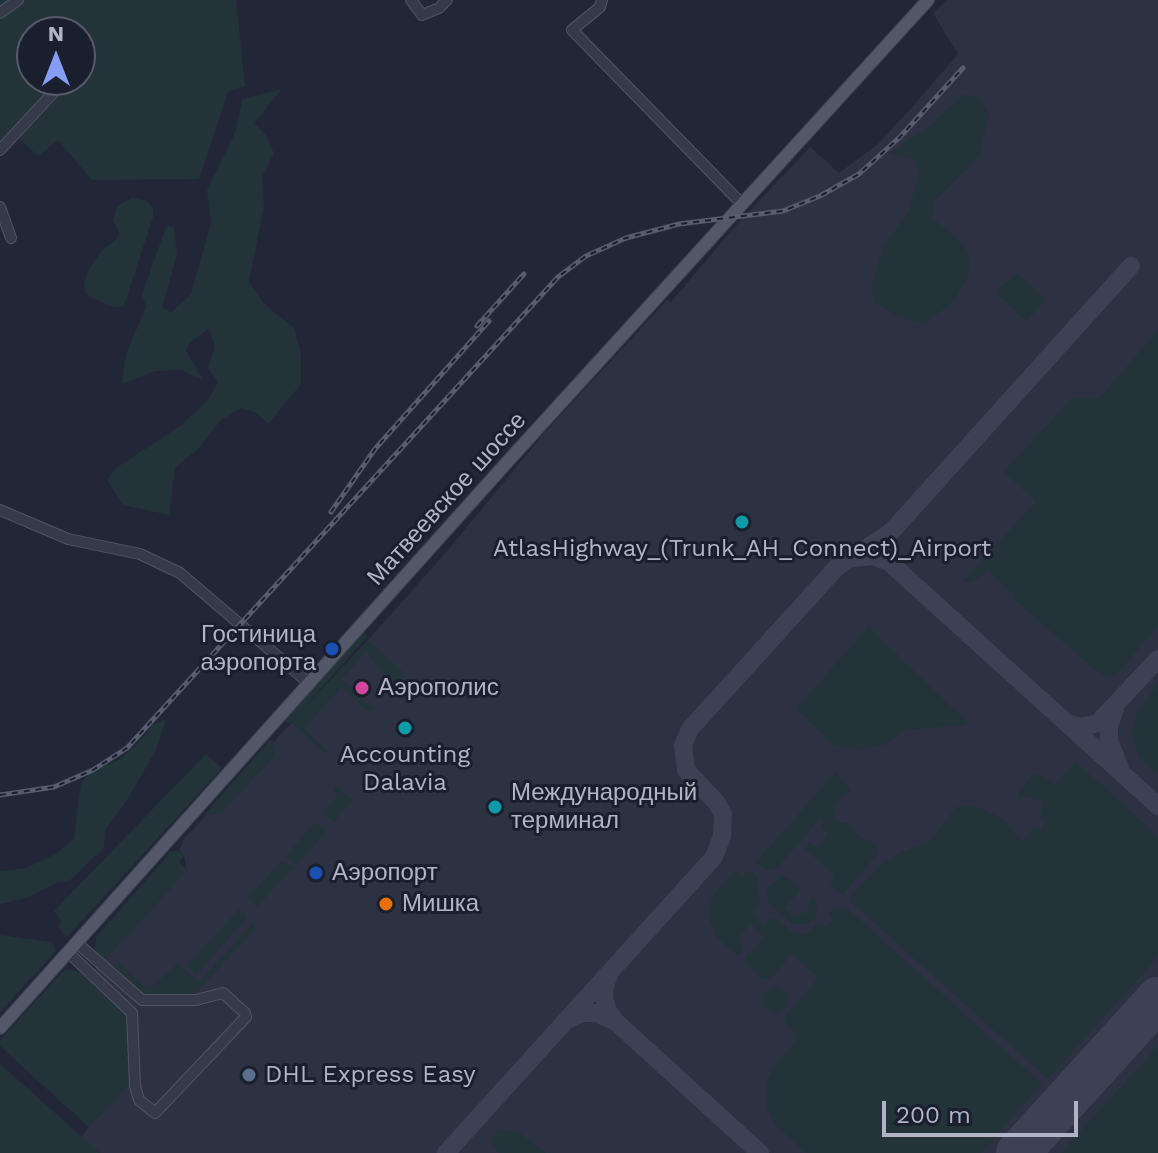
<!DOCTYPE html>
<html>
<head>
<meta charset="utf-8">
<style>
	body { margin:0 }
	#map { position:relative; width:1158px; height:1153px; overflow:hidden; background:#222738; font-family:"Work Sans",sans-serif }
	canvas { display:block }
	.north { position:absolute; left:16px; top:16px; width:80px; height:80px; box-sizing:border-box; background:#1a1f2d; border:2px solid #565b6a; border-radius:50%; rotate:0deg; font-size:22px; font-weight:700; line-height:32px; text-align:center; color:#b0b4c5 }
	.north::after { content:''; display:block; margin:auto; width:28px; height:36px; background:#859ef4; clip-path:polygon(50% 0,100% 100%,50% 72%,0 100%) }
	.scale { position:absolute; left:882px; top:1101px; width:196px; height:36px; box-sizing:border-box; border:4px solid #b0b4c5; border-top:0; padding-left:10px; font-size:24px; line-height:28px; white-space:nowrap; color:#b0b4c5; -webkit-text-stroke:6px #1a1f2d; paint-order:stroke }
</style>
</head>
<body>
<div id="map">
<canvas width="1158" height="1153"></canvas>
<div class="north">N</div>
<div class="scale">200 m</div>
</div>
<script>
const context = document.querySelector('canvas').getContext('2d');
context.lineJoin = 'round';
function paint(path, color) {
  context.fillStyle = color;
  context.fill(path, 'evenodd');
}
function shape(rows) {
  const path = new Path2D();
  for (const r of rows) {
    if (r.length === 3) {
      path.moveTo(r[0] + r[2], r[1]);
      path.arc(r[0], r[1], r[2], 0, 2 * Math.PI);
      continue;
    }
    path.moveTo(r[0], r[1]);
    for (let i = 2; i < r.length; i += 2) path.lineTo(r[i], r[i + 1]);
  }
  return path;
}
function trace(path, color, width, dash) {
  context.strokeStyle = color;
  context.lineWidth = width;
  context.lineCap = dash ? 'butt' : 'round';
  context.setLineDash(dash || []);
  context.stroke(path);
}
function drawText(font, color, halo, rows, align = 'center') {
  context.font = font + ' "Work Sans",sans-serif';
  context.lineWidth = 6;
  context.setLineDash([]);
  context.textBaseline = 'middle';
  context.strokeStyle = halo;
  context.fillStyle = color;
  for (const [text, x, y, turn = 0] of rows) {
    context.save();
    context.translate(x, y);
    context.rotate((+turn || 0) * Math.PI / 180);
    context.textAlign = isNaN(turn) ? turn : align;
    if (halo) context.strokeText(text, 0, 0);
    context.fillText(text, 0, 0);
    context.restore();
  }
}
const airport = shape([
	[947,0,1158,0,1158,1153,100,1153,81,1137,89,1127,13,1058,187,870,184,856,179,850,184,839,368,640,448,550,546,431,667,300,671,302,731,231,810,147,839,173,878,144,913,106,958,54,933,13]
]);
const green = shape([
	[0,0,236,0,245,86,228,92,199,179,92,180,58,140,38,156,19,138,0,154],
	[32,32,80,32,80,80,32,80],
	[282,89,254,123,265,134,274,153,262,177,264,206,249,282,264,304,294,328,301,354,301,384,268,424,257,413,242,408,221,420,199,448,175,468,169,515,123,505,107,480,116,468,183,424,207,401,218,382,208,368,215,347,209,329,190,342,186,351,203,380,181,370,155,371,122,384,126,354,146,307,142,294,167,225,174,228,177,254,162,307,171,313,191,294,211,224,207,190,236,131,242,99],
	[964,94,978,98,989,114,979,156,934,202,932,218,953,235,969,253,969,274,954,301,924,324,895,315,875,303,871,288,884,245,908,213,920,172,915,159,889,153,928,128],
	[132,198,147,201,153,208,153,217,124,306,112,307,90,297,86,293,84,284,88,271,102,250,117,239,119,232,113,221,117,206],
	[1017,273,1046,300,1027,321,998,295,999,290],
	[1158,331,1158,627,1117,673,1108,677,1093,668,1013,598,1013,594,988,571,971,583,963,581,1036,502,1004,472,1072,398,1099,398],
	[869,627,969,724,906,730,883,745,862,750,834,745,796,708],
	[363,632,368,636,298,714,368,640,404,673,394,685,366,652,342,679,373,708,370,712,341,687,304,729,328,752,324,752,291,722,288,724,283,718],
	[1158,685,1158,775,1139,757,1132,734,1137,711],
	[166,719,156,750,127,800,105,830,104,848,69,881,56,883,26,898,0,904,0,871,26,868,58,853,74,839,81,783,91,772,119,760,137,744,153,725],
	[269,741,276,741,273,744,275,756,221,813,205,814],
	[206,754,222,768,67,937,58,927,62,921,54,911],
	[1076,762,1158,836,1158,957,1048,1079,848,899,881,865,897,854,931,841,956,807,975,806,1002,818,1022,842,1033,828,1041,830,1046,821,1040,818,1043,802,1028,796,1020,798,1019,793,1033,774,1040,774,1054,785],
	[836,772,851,791,835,804,834,818,841,823,848,823,862,838,877,845,877,854,843,895,830,883,835,876,805,849,810,842,817,847,828,834,821,827,824,822,820,819,777,868,766,870,755,863],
	[335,786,353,800,334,822,323,813,338,795,333,790],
	[315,822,326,832,297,865,286,856],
	[178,851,184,856,179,862,187,870,105,960,95,953,96,937,171,852],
	[281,861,293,868,257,907,248,898],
	[735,870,743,876,749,870,757,876,760,904,752,914,763,925,771,918,776,919,792,932,805,934,819,923,825,928,833,920,828,914,836,908,848,909,1042,1084,981,1153,806,1153,775,1124,767,1108,767,1082,774,1066,799,1037,784,1022,786,1015,818,978,792,954,771,978,762,979,745,963,745,957,764,937,751,923,738,939,744,946,742,953,736,955,716,936,709,918,710,904,715,893],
	[782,876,797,883,796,886,800,890,784,908,795,917,801,912,806,915,810,909,807,906,813,899,817,903,816,917,808,924,792,924,768,902,767,887],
	[239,909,248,917,196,975,187,965],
	[254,922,255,930,192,997,145,996,112,970,118,963,144,986,153,986,178,963,199,982],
	[0,935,52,942,56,951,0,1012],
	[64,970,82,971,126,1013,129,1022,131,1083,89,1127,0,1046,0,1040],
	[776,1000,12],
	[1158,1046,1158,1153,1061,1153],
	[0,1064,35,1095,100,1153,0,1153],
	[498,1130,518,1132,546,1153,499,1153,491,1141]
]);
const taxiway = shape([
	[853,558,873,556,889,562,1158,806],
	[1115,710,1109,725,1109,740,1120,769],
	[1066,723,1082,727,1098,723,1158,659],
	[569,1019,582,1013,597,1013,616,1022,608,1011,604,998,605,985,609,975],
	[616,1022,760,1153],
	[446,1153,714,857,722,836,723,814,717,803,686,770,683,745,690,729,837,567,891,532,1131,266]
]);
const runway = shape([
	[1018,1153,1158,999]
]);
const minor = shape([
	[411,0,422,15,439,8,447,0],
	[602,0,600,7,572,30,742,204],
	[0,13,18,0],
	[80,62,89,49],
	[0,150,65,80],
	[0,207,11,238],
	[0,510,68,539,140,554,180,573,310,684],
	[68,952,132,1013,135,1086,139,1100,155,1113,246,1017,245,1013,223,993,196,1000,142,1000,77,943]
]);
const major = shape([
	[0,1028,509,460,928,0]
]);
const rail = shape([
	[477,326,524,274],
	[331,512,375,449,489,321],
	[0,795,54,787,93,770,127,748,558,277,586,256,626,238,679,224,783,211,820,196,859,174,900,137,963,68]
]);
const markers = [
	[742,522,8,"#0f9aa8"],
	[332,649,8,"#1a4fb4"],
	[362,688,8,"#d1479c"],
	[405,728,8,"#0f9aa8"],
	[495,807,8,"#0f9aa8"],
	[316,873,8,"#1a4fb4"],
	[386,904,8,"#e8710a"],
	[249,1075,8,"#5c6f8a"]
];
const streetNames = [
	["Матвеевское шоссе",447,499,-48]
];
const poiNames = [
	["AtlasHighway_(Trunk_AH_Connect)_Airport",742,549,"center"],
	["Гостиница",316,635,"right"],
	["аэропорта",316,663,"right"],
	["Аэрополис",378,688],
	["Accounting",405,755,"center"],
	["Dalavia",405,783,"center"],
	["Международный",511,793],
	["терминал",511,821],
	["Аэропорт",332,873],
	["Мишка",402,904],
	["DHL Express Easy",265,1075]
];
paint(airport, '#2c3242');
paint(green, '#233339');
trace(taxiway, '#3c4254', 18);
trace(runway, '#3c4254', 44);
trace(minor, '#505463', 12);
trace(major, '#3e4352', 14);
trace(minor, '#353a48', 10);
trace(major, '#535868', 12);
trace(rail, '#575d6f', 5);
trace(rail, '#1a1f2d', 2, [6]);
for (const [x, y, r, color] of markers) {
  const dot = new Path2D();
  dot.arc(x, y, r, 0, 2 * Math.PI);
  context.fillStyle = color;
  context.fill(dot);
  trace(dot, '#1a1f2d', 3);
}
drawText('24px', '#b0b4c5', '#1a1f2d', streetNames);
drawText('24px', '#b0b4c5', '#1a1f2d', poiNames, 'left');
</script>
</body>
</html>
